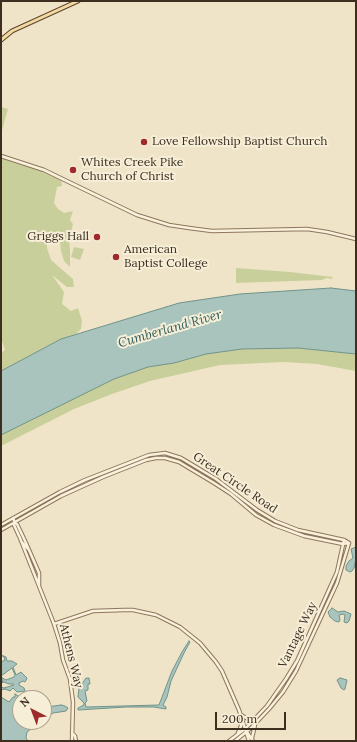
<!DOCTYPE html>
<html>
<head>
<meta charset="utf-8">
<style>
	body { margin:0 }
	#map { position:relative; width:357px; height:742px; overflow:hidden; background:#f0e4c8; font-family:Lora,serif }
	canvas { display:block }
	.frame { position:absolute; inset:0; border:2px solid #3d2e20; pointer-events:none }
	.north { position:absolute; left:12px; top:690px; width:40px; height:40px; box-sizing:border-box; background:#f7eed8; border:1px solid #ada18e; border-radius:50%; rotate:318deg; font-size:11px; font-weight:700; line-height:16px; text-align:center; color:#3d2e20 }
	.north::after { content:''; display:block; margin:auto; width:14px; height:18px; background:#9e2a2b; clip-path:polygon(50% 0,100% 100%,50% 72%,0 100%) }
	.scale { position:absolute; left:215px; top:712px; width:71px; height:18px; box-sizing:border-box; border:2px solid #3d2e20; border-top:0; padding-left:5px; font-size:12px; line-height:14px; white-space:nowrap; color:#3d2e20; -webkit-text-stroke:3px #f7eed8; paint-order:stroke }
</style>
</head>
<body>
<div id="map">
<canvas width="357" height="742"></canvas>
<div class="frame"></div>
<div class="north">N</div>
<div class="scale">200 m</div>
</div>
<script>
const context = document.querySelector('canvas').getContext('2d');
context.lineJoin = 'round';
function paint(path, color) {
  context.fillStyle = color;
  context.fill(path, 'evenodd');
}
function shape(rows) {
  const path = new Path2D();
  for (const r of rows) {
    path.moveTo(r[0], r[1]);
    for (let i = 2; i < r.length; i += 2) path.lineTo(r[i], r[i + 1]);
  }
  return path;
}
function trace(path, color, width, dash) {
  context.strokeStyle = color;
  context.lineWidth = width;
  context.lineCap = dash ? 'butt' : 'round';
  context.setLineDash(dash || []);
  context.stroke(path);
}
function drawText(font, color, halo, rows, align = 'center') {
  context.font = font + ' Lora,serif';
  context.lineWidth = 4;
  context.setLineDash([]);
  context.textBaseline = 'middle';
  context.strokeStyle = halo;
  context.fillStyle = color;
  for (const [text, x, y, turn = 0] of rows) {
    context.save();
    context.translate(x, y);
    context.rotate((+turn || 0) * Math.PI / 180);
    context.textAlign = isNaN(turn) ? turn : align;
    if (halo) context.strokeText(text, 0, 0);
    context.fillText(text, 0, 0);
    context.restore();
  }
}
const green = shape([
	[1,107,8,109,1,134],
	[8,157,44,170,61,178,62,186,57,187,54,203,58,209,64,213,73,211,70,220,73,224,69,240,70,249,70,267,64,261,61,251,60,241,47,239,47,248,51,260,73,279,74,287,67,287,52,275,64,292,62,304,71,311,78,308,82,321,81,329,76,334,61,339,1,371,1,353,5,350,3,344,1,340,1,158,5,159],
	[74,247,84,249,80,260,71,257],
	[236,268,290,272,333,277,332,279,326,278,322,280,236,283],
	[298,348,356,354,356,371,317,364,284,362,220,365,150,381,112,394,74,409,1,446,1,434,114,379,148,367,174,363,206,354,242,349]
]);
const water = shape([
	[331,288,356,291,356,354,298,348,242,349,206,354,174,363,148,367,114,379,1,435,1,371,61,339,179,303,240,294,331,288],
	[356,547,356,559,354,568,352,571,350,572,346,570,346,566,349,561,353,558,351,549,356,547],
	[332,608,338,612,344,611,351,614,349,621,347,623,344,622,345,615,343,614,339,615,340,620,339,622,335,621,330,617,328,612,332,608],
	[189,641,190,642,184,653,171,681,167,697,163,705,166,707,166,709,154,707,126,707,78,710,78,708,84,705,84,703,78,697,79,688,86,678,89,678,90,684,88,684,88,690,85,691,87,701,85,703,86,707,159,705,172,671,182,652,189,641],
	[1,655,6,657,7,661,12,661,17,664,13,667,16,675,21,672,27,678,25,682,23,681,19,683,19,685,24,688,25,691,17,692,13,688,10,691,5,689,1,690,1,687,4,688,14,685,13,684,9,684,4,682,1,683,3,681,1,677,6,680,14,677,15,675,12,668,1,676,1,662,5,660,4,657,1,655],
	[340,678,347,680,345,689,344,690,341,688,337,680,340,678],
	[15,694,21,698,20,706,16,706,17,709,12,710,20,712,20,722,41,722,27,732,26,738,28,741,1,741,1,697,9,702,13,697,15,697,15,694],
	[61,705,65,706,68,708,66,711,53,713,44,719,44,709,47,707,61,705]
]);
const minor = shape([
	[1,156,44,170,137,215,169,225,189,228,212,231,307,229,327,232,356,239],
	[13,518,15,523,17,524,26,543,39,573,39,585],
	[15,523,14,525,20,538,54,624,60,643,63,660,70,679,73,702,72,741],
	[1,525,60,492,85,480,149,455,165,453,181,458,216,479,257,510,275,521,298,530,344,540,349,543],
	[1,530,61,496,103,477,146,460,156,458,165,458,179,462,214,483,231,494,256,515,274,525,304,536,343,544,349,543],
	[21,541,28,549],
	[54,624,93,611,124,610,133,610,156,615,180,627,200,643,216,662,222,671,239,710,249,741],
	[241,715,248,719,255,718],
	[247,732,253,741],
	[72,733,75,736,76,741],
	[238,733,241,726,241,719],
	[252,738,255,725],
	[229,741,246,728,267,706,286,679,297,661,337,572,344,540],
	[235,741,251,728,269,709,283,692,296,671,337,583,349,543]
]);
const major = shape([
	[1,40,12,31,78,1]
]);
const markers = [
	[144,142,4,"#9e2a2b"],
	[73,170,4,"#9e2a2b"],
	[97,237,4,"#9e2a2b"],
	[116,257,4,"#9e2a2b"]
];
const poiNames = [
	["Love Fellowship Baptist Church",152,142],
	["Whites Creek Pike",81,163],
	["Church of Christ",81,177],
	["Griggs Hall",89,237,"right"],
	["American",124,250],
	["Baptist College",124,264]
];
const streetNames = [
	["Great Circle Road",235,483,34],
	["Vantage Way",298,635,-64],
	["Athens Way",71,656,76]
];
const waterNames = [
	["Cumberland River",170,329,-16]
];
paint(green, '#c9cf9b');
paint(water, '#a9c4bc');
trace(water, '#6f938a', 1);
trace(minor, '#8d765c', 4.5);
trace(major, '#5b4430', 5);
trace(minor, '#faf1dc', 2.5);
trace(major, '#f3d9a0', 3);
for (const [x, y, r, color] of markers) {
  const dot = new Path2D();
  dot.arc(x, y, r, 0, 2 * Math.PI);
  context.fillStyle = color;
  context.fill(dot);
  trace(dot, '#f7eed8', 1.5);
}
drawText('12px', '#3d2e20', '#f7eed8', poiNames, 'left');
drawText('12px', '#3d2e20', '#f7eed8', streetNames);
drawText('italic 13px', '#2f5d5a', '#f7eed8', waterNames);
</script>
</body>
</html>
